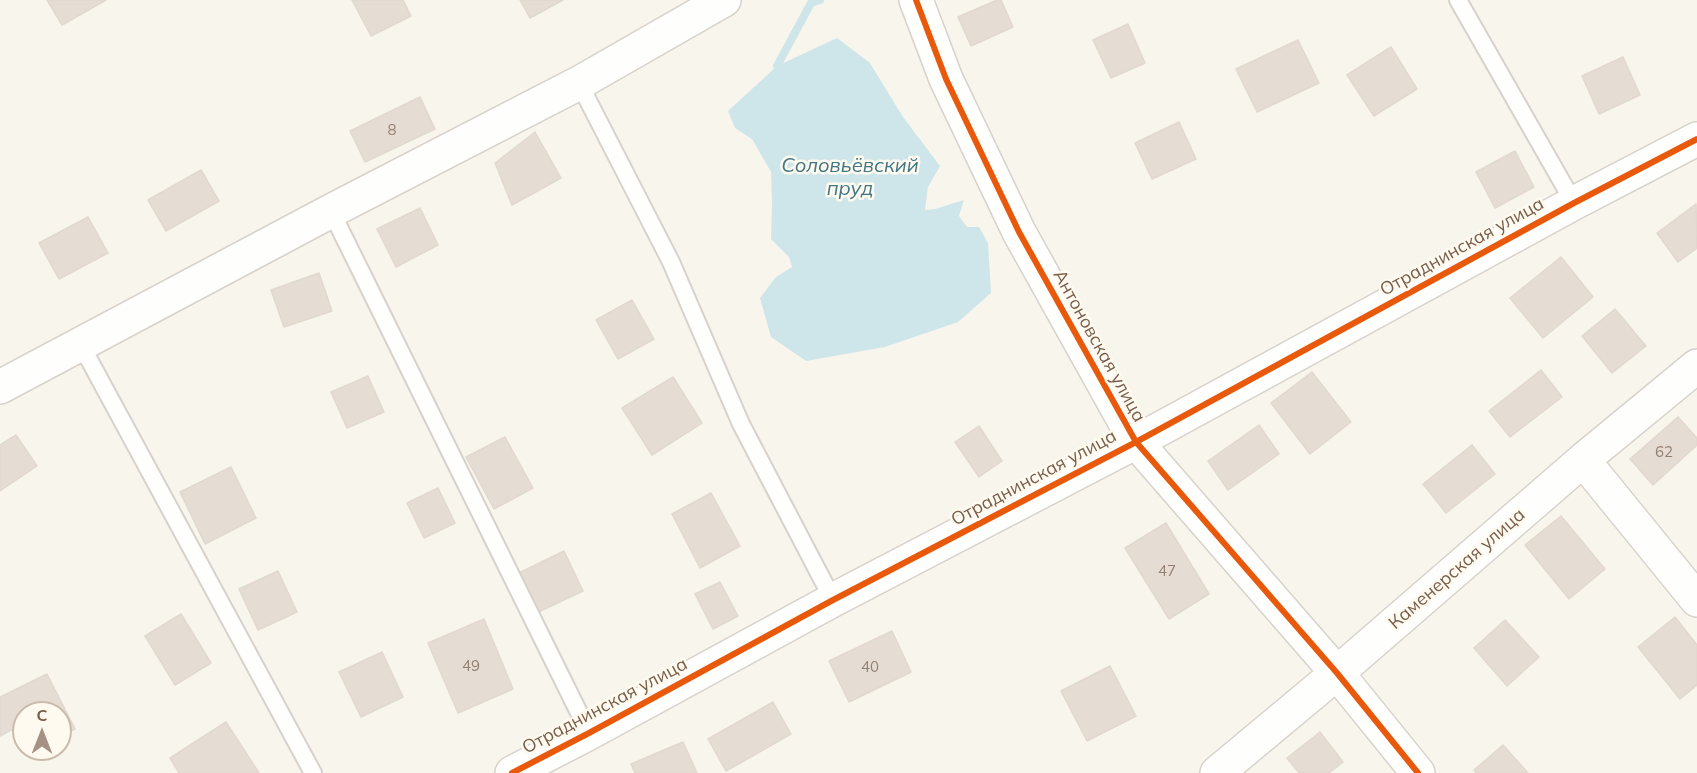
<!DOCTYPE html>
<html>
<head>
<meta charset="utf-8">
<style>
	body { margin:0 }
	#map { position:relative; width:1697px; height:773px; overflow:hidden; background:#f8f5ed; font-family:Mulish,sans-serif }
	canvas { display:block }
	.north { position:absolute; left:12px; top:701px; width:60px; height:60px; box-sizing:border-box; background:#fffaef; border:2px solid #c9bbad; border-radius:50%; rotate:0deg; font-size:16px; font-weight:700; line-height:24px; text-align:center; color:#785d4b }
	.north::after { content:''; display:block; margin:auto; width:21px; height:27px; background:#a59284; clip-path:polygon(50% 0,100% 100%,50% 72%,0 100%) }
</style>
</head>
<body>
<div id="map">
<canvas width="1697" height="773"></canvas>
<div class="north">С</div>
</div>
<script>
const context = document.querySelector('canvas').getContext('2d');
context.lineJoin = 'round';
function paint(path, color) {
  context.fillStyle = color;
  context.fill(path, 'evenodd');
}
function shape(rows) {
  const path = new Path2D();
  for (const r of rows) {
    path.moveTo(r[0], r[1]);
    for (let i = 2; i < r.length; i += 2) path.lineTo(r[i], r[i + 1]);
  }
  return path;
}
function trace(path, color, width, dash) {
  context.strokeStyle = color;
  context.lineWidth = width;
  context.lineCap = dash ? 'butt' : 'round';
  context.setLineDash(dash || []);
  context.stroke(path);
}
function drawText(font, color, halo, rows, align = 'center') {
  context.font = font + ' Mulish,sans-serif';
  context.lineWidth = 5;
  context.setLineDash([]);
  context.textBaseline = 'middle';
  context.strokeStyle = halo;
  context.fillStyle = color;
  for (const [text, x, y, turn = 0] of rows) {
    context.save();
    context.translate(x, y);
    context.rotate((+turn || 0) * Math.PI / 180);
    context.textAlign = isNaN(turn) ? turn : align;
    if (halo) context.strokeText(text, 0, 0);
    context.fillText(text, 0, 0);
    context.restore();
  }
}
const water = shape([
	[837,38,870,63,903,117,940,166,928,187,925,210,935,209,964,200,959,216,967,227,979,227,988,243,991,293,958,322,885,347,806,361,771,337,760,298,776,277,792,267,789,257,771,239,772,203,771,172,752,139,735,128,728,111,777,66]
]);
const stream = shape([
	[777,66,811,3,820,0]
]);
const building = shape([
	[47,0,106,0,62,25,47,0],
	[352,0,403,0,411,16,371,36,352,0],
	[520,0,563,0,530,18,520,0],
	[997,0,1001,0,1013,27,971,46,958,17,997,0],
	[1128,24,1145,63,1111,78,1093,40,1128,24],
	[1298,40,1319,83,1257,112,1236,69,1298,40],
	[1391,47,1417,89,1374,116,1347,75,1391,47],
	[1623,57,1640,95,1599,114,1582,76,1623,57],
	[420,97,435,129,365,162,350,131,420,97],
	[1179,122,1196,159,1152,179,1135,143,1179,122],
	[535,132,561,178,512,205,495,163,535,132],
	[1515,151,1534,187,1495,208,1476,172,1515,151],
	[201,170,219,201,166,231,148,200,201,170],
	[1696,204,1697,248,1678,262,1657,233,1696,204],
	[420,208,438,245,396,267,377,229,420,208],
	[88,217,108,253,59,279,39,243,88,217],
	[1561,257,1593,297,1543,338,1510,298,1561,257],
	[319,273,332,311,284,327,271,290,319,273],
	[632,300,654,339,618,359,596,320,632,300],
	[1615,309,1646,346,1612,373,1582,336,1615,309],
	[1541,370,1562,397,1510,437,1489,411,1541,370],
	[1312,372,1351,422,1310,454,1271,403,1312,372],
	[368,376,384,412,347,428,331,392,368,376],
	[673,377,702,423,652,455,622,408,673,377],
	[1678,417,1697,438,1697,445,1653,485,1630,459,1678,417],
	[1259,425,1279,454,1228,490,1208,461,1259,425],
	[979,426,1002,461,979,477,955,442,979,426],
	[16,435,37,466,0,491,0,445,16,435],
	[505,437,533,488,494,509,466,457,505,437],
	[1472,445,1495,474,1446,513,1423,484,1472,445],
	[231,467,256,518,205,544,180,492,231,467],
	[438,488,455,523,424,538,407,503,438,488],
	[711,493,740,546,700,568,672,514,711,493],
	[1561,516,1605,569,1569,599,1525,545,1561,516],
	[1166,523,1209,594,1169,619,1125,548,1166,523],
	[564,551,583,591,532,615,513,576,564,551],
	[278,571,297,612,258,630,239,589,278,571],
	[720,582,738,616,713,629,695,594,720,582],
	[181,614,211,663,175,685,145,636,181,614],
	[1675,617,1697,645,1697,685,1680,699,1638,647,1675,617],
	[484,619,513,689,458,713,428,643,484,619],
	[1505,620,1539,657,1507,686,1474,648,1505,620],
	[892,631,911,672,849,702,829,661,892,631],
	[382,652,403,697,361,717,339,672,382,652],
	[1110,666,1136,716,1087,741,1061,691,1110,666],
	[47,674,75,729,60,736,60,713,24,713,24,723,0,736,0,697,47,674],
	[773,702,791,734,726,771,708,739,773,702],
	[226,722,259,773,179,773,170,758,226,722],
	[1320,732,1343,762,1329,773,1299,773,1287,758,1320,732],
	[683,742,697,773,635,773,631,764,683,742],
	[1503,745,1528,773,1476,773,1474,770,1503,745]
]);
const service = shape([
	[1458,0,1574,203],
	[579,83,671,262,741,424,833,600],
	[331,211,589,733],
	[80,343,313,773]
]);
const minor = shape([
	[916,0,946,79,1019,232,1136,442,1337,673,1418,773],
	[0,387,331,211,579,83,724,0],
	[1583,460,1697,600],
	[512,773,589,733,833,600,1136,442,1574,203,1697,139],
	[1217,773,1337,673,1583,460,1697,366]
]);
const cycleway = shape([
	[916,0,946,79,1019,232,1136,442,1337,673,1418,773],
	[512,773,589,733,833,600,1136,442,1574,203,1697,139]
]);
const numberNames = [
	["8",392,130],
	["62",1664,452],
	["47",1167,571],
	["49",471,666],
	["40",870,667]
];
const streetNames = [
	["Отраднинская улица",1462,247,-29],
	["Антоновская улица",1099,346,61],
	["Отраднинская улица",1034,478,-28],
	["Каменерская улица",1457,569,-41],
	["Отраднинская улица",605,706,-28]
];
const waterNames = [
	["Соловьёвский",850,166],
	["пруд",850,189]
];
paint(water, '#cee6ea');
trace(stream, '#cee6ea', 8);
paint(building, '#e5ddd4');
trace(building, '#e1d8cf', 1.5);
trace(service, '#d7d2cb', 20);
trace(minor, '#d7d2cb', 36);
trace(service, '#fefefc', 16);
trace(minor, '#fefefc', 33);
trace(cycleway, '#e8590c', 6);
drawText('15px', '#957f70', null, numberNames);
drawText('18px', '#785d4b', '#fffaef', streetNames);
drawText('italic 20px', '#417685', '#fffaef', waterNames);
</script>
</body>
</html>
